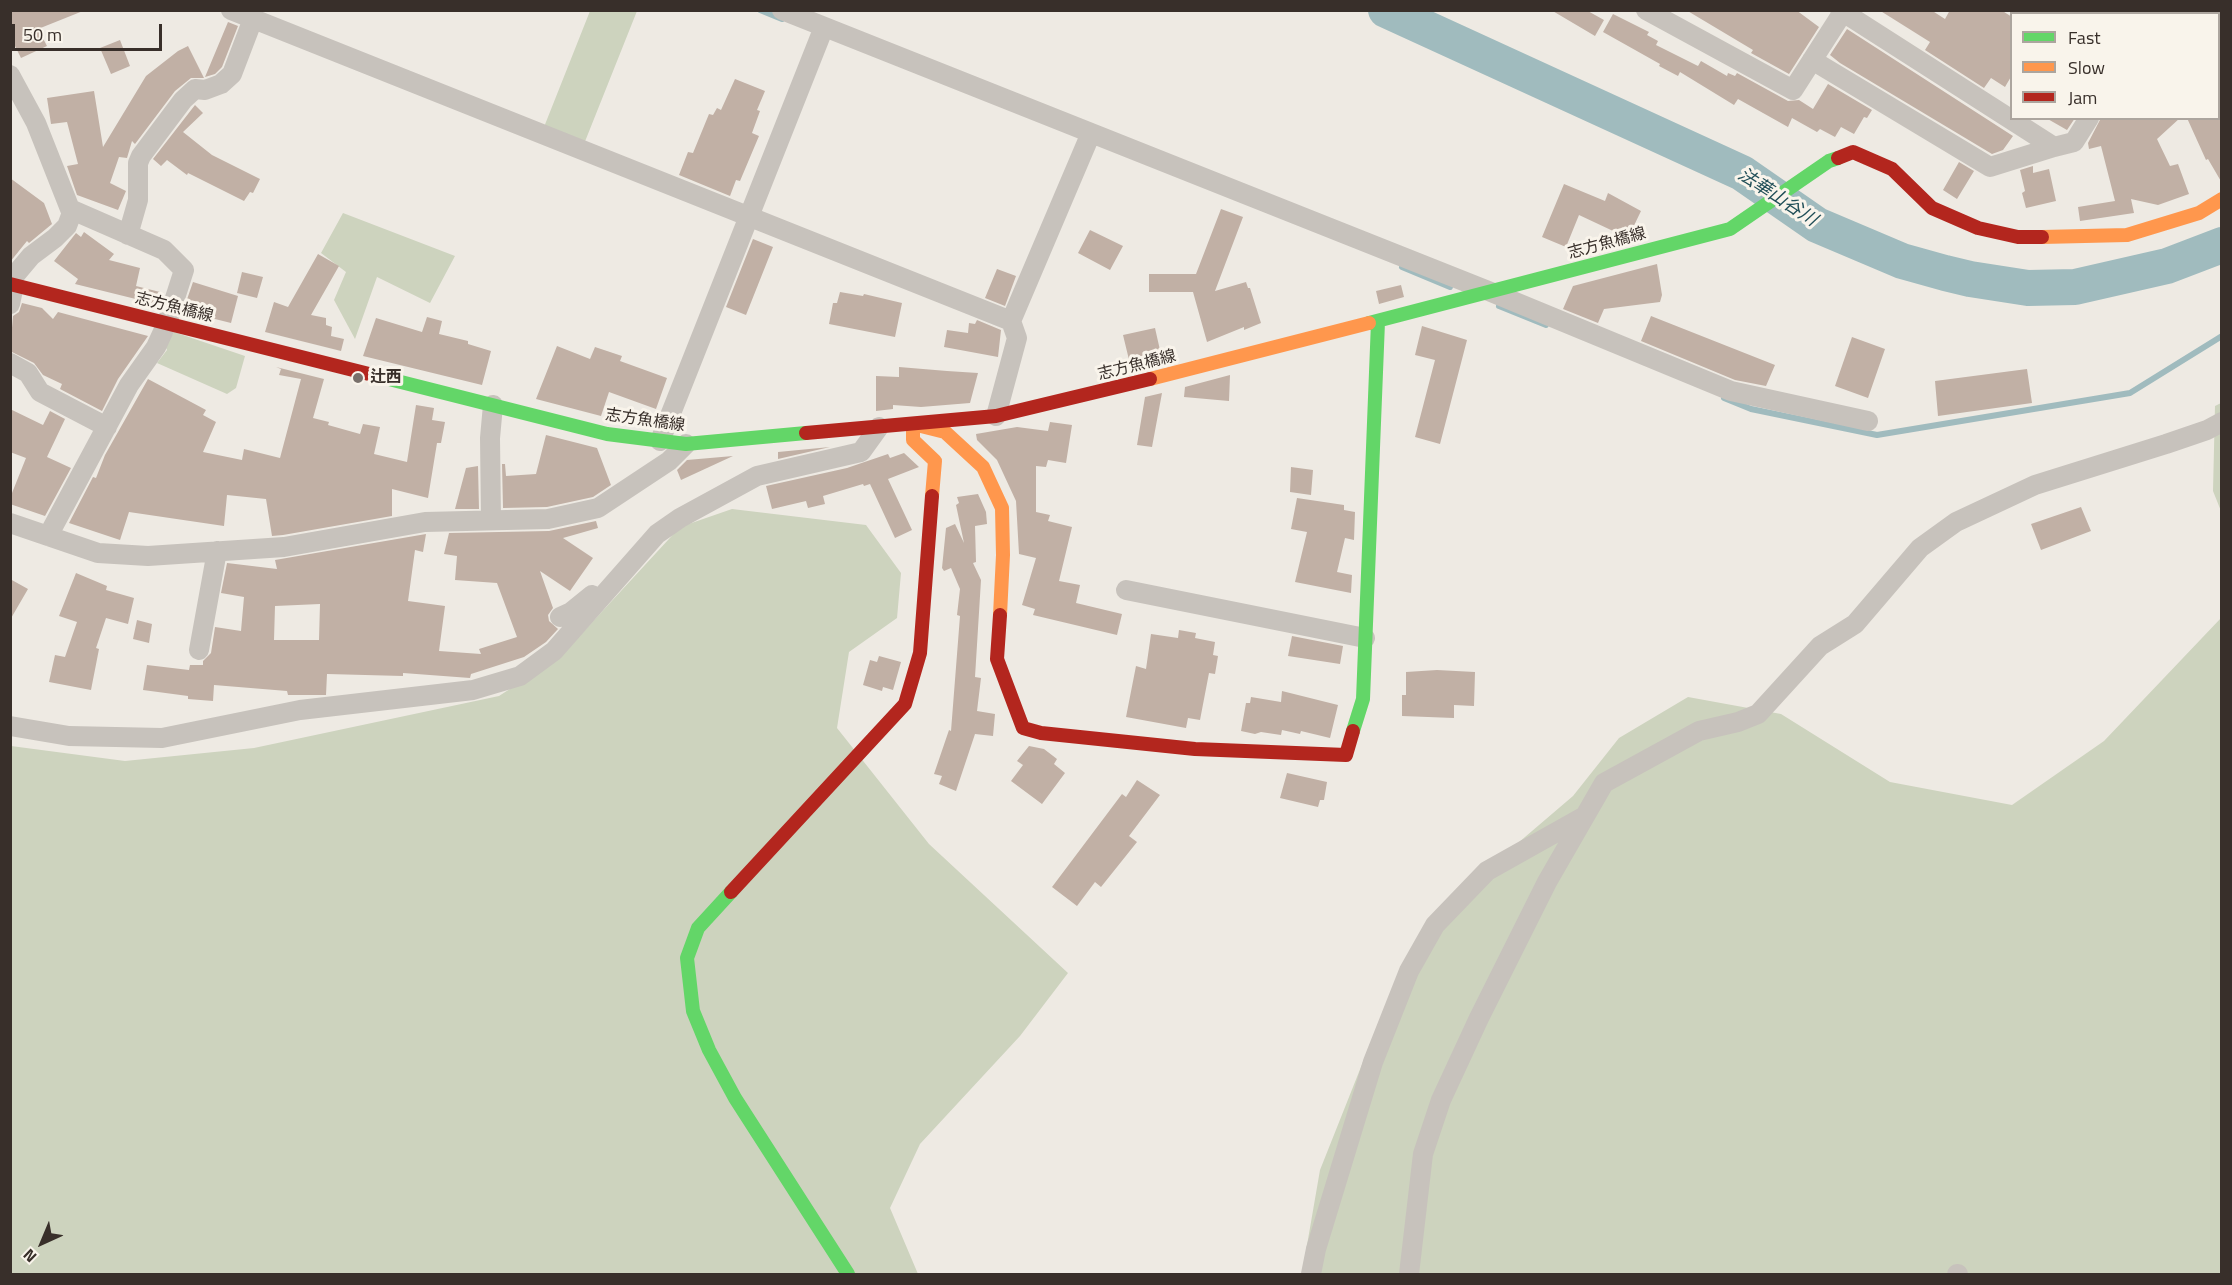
<!DOCTYPE html>
<html>
<head>
<meta charset="utf-8">
<style>
	body { margin:0 }
	#map { position:relative; width:2232px; height:1285px; overflow:hidden; background:#eeeae3; font-family:"Titillium Web",sans-serif }
	canvas { display:block }
	.frame { position:absolute; inset:0; border:12px solid #382f2a; pointer-events:none }
	.legend { position:absolute; left:2010px; top:12px; width:210px; height:108px; box-sizing:border-box; background:#f9f4eb; border:2px solid #aca59e; margin:0; padding:8px 10px; list-style:none; font-size:18px; color:#382f2a }
	.legend li { display:flex; align-items:center; gap:12px; height:30px }
	.legend b { width:30px; border:2px solid #aca59e }
	.north { position:absolute; left:12px; top:1213px; width:60px; height:60px; -webkit-text-stroke:4px #f9f4eb; paint-order:stroke; rotate:224deg; font-size:16px; font-weight:700; line-height:24px; text-align:center; color:#382f2a }
	.north::after { content:''; display:block; margin:auto; width:21px; height:27px; background:#382f2a; clip-path:polygon(50% 0,100% 100%,50% 72%,0 100%) }
	.scale { position:absolute; left:12px; top:24px; width:150px; height:27px; box-sizing:border-box; border:3px solid #382f2a; border-top:0; padding-left:8px; font-size:18px; line-height:21px; white-space:nowrap; color:#382f2a; -webkit-text-stroke:4px #f9f4eb; paint-order:stroke }
</style>
</head>
<body>
<div id="map">
<canvas width="2232" height="1285"></canvas>
<div class="frame"></div>
<ul class="legend">
<li><b style="height:8px;background:#63d668"></b>Fast</li>
<li><b style="height:8px;background:#ff974d"></b>Slow</li>
<li><b style="height:8px;background:#b3261e"></b>Jam</li>
</ul>
<div class="north">N</div>
<div class="scale">50 m</div>
</div>
<script>
const context = document.querySelector('canvas').getContext('2d');
context.lineJoin = 'round';
function paint(path, color) {
  context.fillStyle = color;
  context.fill(path, 'evenodd');
}
function shape(rows) {
  const path = new Path2D();
  for (const r of rows) {
    path.moveTo(r[0], r[1]);
    for (let i = 2; i < r.length; i += 2) path.lineTo(r[i], r[i + 1]);
  }
  return path;
}
function trace(path, color, width, dash) {
  context.strokeStyle = color;
  context.lineWidth = width;
  context.lineCap = dash ? 'butt' : 'round';
  context.setLineDash(dash || []);
  context.stroke(path);
}
function drawText(font, color, halo, rows, align = 'center') {
  context.font = font + ' "Titillium Web","Noto Sans JP",sans-serif';
  context.lineWidth = 6;
  context.setLineDash([]);
  context.textBaseline = 'middle';
  context.strokeStyle = halo;
  context.fillStyle = color;
  for (const [text, x, y, turn = 0] of rows) {
    context.save();
    context.translate(x, y);
    context.rotate((+turn || 0) * Math.PI / 180);
    context.textAlign = isNaN(turn) ? turn : align;
    if (halo) context.strokeText(text, 0, 0);
    context.fillText(text, 0, 0);
    context.restore();
  }
}
const green = shape([
	[590,11,637,11,584,144,544,127],
	[343,213,455,256,430,303,377,277,355,339,334,300,346,272,321,253],
	[174,332,245,356,236,388,227,394,157,363,167,350,165,346],
	[2221,403,2221,511,2213,491,2215,406],
	[732,509,866,525,901,573,897,618,849,652,837,728,929,844,1068,973,1020,1036,920,1144,890,1208,918,1274,11,1274,11,746,125,761,254,748,499,696,561,656,680,527],
	[2221,618,2221,1274,1302,1274,1320,1170,1386,1004,1436,913,1573,796,1619,738,1688,697,1781,714,1890,782,2012,805,2104,741]
]);
const stream = shape([
	[760,10,782,19],
	[1402,267,1450,287],
	[1499,306,1546,325],
	[1724,398,1751,409,1877,435,2130,393,2222,336]
]);
const river = shape([
	[1386,10,1742,173,1817,225,1902,261,1945,273,1970,279,2028,288,2075,287,2167,266,2222,245]
]);
const building = shape([
	[10,10,83,10,83,11,38,29,47,46,21,58,10,36],
	[1551,10,1586,10,1604,20,1595,36],
	[1686,10,1796,10,1819,27,1789,74,1751,53,1753,50],
	[1879,10,1931,10,1945,19,1950,10,2001,10,2012,17,2012,75,2005,87,1991,78,1984,88,1925,50,1930,42],
	[1613,14,1649,32,1647,35,1658,41,1656,45,1698,66,1701,61,1727,76,1728,73,1735,76,1737,73,1788,101,1799,100,1813,109,1828,84,1872,110,1867,118,1864,117,1854,134,1841,127,1835,137,1820,129,1817,132,1792,118,1788,127,1738,99,1734,105,1680,72,1678,76,1659,66,1660,64,1603,32],
	[228,22,238,26,222,67,215,74,205,77],
	[1847,29,2013,136,2003,150,1992,154,1840,63,1830,55],
	[120,40,130,66,111,74,100,48],
	[188,46,204,78,191,78,175,91,135,144,132,141,127,158,119,157,110,183,126,191,118,210,77,195,67,166,78,164,67,122,51,124,47,98,94,91,103,147,146,76,178,51],
	[735,79,765,91,757,110,760,111,752,133,759,136,740,181,736,180,730,196,679,175,688,152,693,153,709,114,713,115,717,108,721,110],
	[195,105,203,113,183,132,212,155,260,179,253,193,250,192,244,201,188,173,187,175,167,160,161,166,153,159],
	[2046,118,2075,118,2067,130],
	[2101,118,2180,118,2157,139,2170,166,2178,164,2189,194,2158,205,2131,199,2134,213,2080,221,2078,207,2115,201,2101,146,2089,149,2088,143],
	[2187,118,2222,118,2222,183,2208,159,2206,160],
	[1959,162,1974,171,1957,199,1943,190],
	[2033,166,2033,173,2049,169,2056,201,2026,208,2022,193,2025,191,2020,170],
	[10,178,44,203,52,224,29,243,27,241,10,262],
	[1564,184,1605,201,1608,193,1641,211,1628,238,1579,215,1566,247,1542,237],
	[1221,209,1243,217,1215,291,1246,282,1248,288,1250,288,1261,323,1244,330,1244,327,1207,342,1193,292,1149,292,1149,274,1196,274],
	[1090,230,1123,246,1110,270,1078,253],
	[84,232,114,254,109,260,140,268,136,286,164,293,160,305,75,284,78,279,54,261,76,233,81,237],
	[753,239,773,247,746,315,726,307],
	[318,254,339,266,311,315,326,318,326,325,332,327,331,336,344,339,341,351,265,332,274,302,288,307],
	[1657,264,1662,295,1660,302,1604,309,1598,323,1563,309,1573,286],
	[997,269,1016,276,1005,306,985,298],
	[242,272,263,277,257,298,237,293],
	[193,282,238,296,231,323,183,311],
	[1401,285,1404,297,1379,304,1376,291],
	[840,292,863,296,864,294,902,303,895,337,829,324,833,303,837,303],
	[22,303,42,308,53,319,58,312,148,336,118,379,102,411,60,389,62,384,43,375,34,363,10,351,13,316,19,312],
	[1651,316,1775,365,1766,386,1735,380,1641,341],
	[427,317,442,321,439,334,468,341,468,344,491,351,482,385,363,356,376,318,422,332],
	[977,320,1001,330,998,357,944,347,947,330,968,333,969,323,975,324],
	[1422,326,1467,340,1440,444,1415,437,1435,360,1415,355],
	[1155,328,1162,359,1131,368,1123,335],
	[1852,337,1885,349,1868,398,1835,386],
	[557,346,590,359,595,347,622,356,620,361,667,378,656,409,609,392,601,416,536,399],
	[276,367,324,379,313,418,329,422,328,425,360,434,363,424,380,427,374,454,407,462,416,405,434,408,432,420,445,422,441,443,437,443,428,498,392,489,392,516,283,535,272,536,266,499,227,495,224,526,129,512,120,540,69,523,93,477,96,478,105,455,148,379,206,410,203,415,216,422,203,452,242,460,244,449,280,458,301,379,279,375,281,369],
	[899,367,947,371,978,373,970,403,921,407,893,405,893,409,876,411,876,376,899,377],
	[2027,369,2032,403,1938,416,1935,381],
	[1230,375,1229,401,1184,397,1185,387],
	[1162,393,1152,447,1137,445,1145,397],
	[10,409,43,425,50,411,65,419,47,457,71,468,45,516,10,504,10,498,26,458,10,452],
	[1050,422,1072,425,1066,463,1048,460,1046,467,1036,466,1036,512,1050,515,1048,521,1072,527,1059,581,1080,585,1076,603,1122,614,1117,635,1033,615,1035,609,1022,605,1036,558,1019,554,1016,501,997,460,977,440,976,434,1017,427,1048,431],
	[546,435,597,448,611,485,593,497,547,507,503,508,502,464,505,464,506,476,536,474],
	[830,447,778,459,778,452],
	[904,453,919,467,888,479,912,530,895,538,870,484,864,486,863,484,823,496,825,504,808,508,806,501,772,509,766,486,847,468,888,454,890,458],
	[733,456,681,480,677,470,687,460],
	[478,466,479,509,455,509,466,468],
	[1291,467,1313,470,1311,495,1290,492],
	[978,494,986,512,987,524,975,526,976,562,973,563,981,580,975,677,981,678,977,711,995,714,993,736,975,734,956,791,939,784,942,776,934,774,949,730,951,731,960,616,957,615,960,589,951,568,944,571,942,568,946,528,955,524,964,543,956,505,959,503,957,497],
	[1297,498,1344,505,1344,510,1355,512,1354,540,1345,538,1337,572,1352,575,1351,593,1295,582,1307,532,1291,529],
	[2081,507,2091,531,2041,550,2031,524],
	[596,521,598,528,563,538,593,558,570,591,540,571,553,608,548,615,549,621,558,629,546,642,524,657,471,674,470,678,403,673,403,676,327,674,326,695,288,695,287,691,214,685,213,701,188,699,188,696,143,690,147,665,189,670,190,665,203,665,203,661,211,653,215,627,241,631,244,597,221,593,227,563,277,569,275,560,426,534,423,552,415,550,408,601,445,606,439,651,481,654,479,649,517,637,497,583,455,580,457,556,444,554,449,533,549,531],
	[320,604,319,640,274,640,275,606],
	[76,573,107,586,106,590,134,598,128,624,106,618,96,648,99,649,91,690,49,682,55,655,65,657,77,622,59,616],
	[10,579,28,589,10,620],
	[137,620,152,624,149,643,133,639],
	[1179,630,1196,633,1195,638,1215,642,1213,655,1218,656,1215,674,1209,673,1200,720,1188,718,1186,728,1126,717,1136,666,1146,669,1151,634,1178,638],
	[1292,636,1343,646,1340,664,1288,656],
	[879,656,901,662,893,690,883,687,882,691,863,685,870,660,877,662],
	[1437,670,1475,672,1474,706,1454,705,1454,718,1402,716,1402,695,1406,695,1406,672],
	[1282,691,1338,705,1330,738,1301,731,1300,734,1282,730,1281,735,1261,732,1255,734,1241,731,1246,703,1250,703,1251,697,1281,702],
	[1029,746,1044,749,1057,759,1054,764,1065,773,1042,804,1011,781,1023,765,1017,761],
	[1287,773,1327,782,1324,800,1320,800,1318,807,1280,798],
	[1137,780,1160,795,1129,836,1137,842,1101,887,1095,882,1077,906,1052,887,1122,794,1126,797]
]);
const street = shape([
	[231,10,1011,321,1017,338,996,416],
	[782,10,1491,292,1731,391,1868,421],
	[1646,10,1793,90,1843,12,1840,10],
	[1844,10,1843,12,2054,147,2074,142,2089,118],
	[2041,10,2045,14],
	[2155,14,2157,10],
	[1812,60,1990,167,2054,147],
	[10,75,36,123,70,209,164,250,184,270,167,323,156,347,129,385,48,536],
	[128,235,138,200,138,163,141,156,183,100,195,89,205,90,221,84,232,74,253,19],
	[10,281,31,256,55,238,67,226,73,210],
	[10,304,14,285],
	[1011,321,1091,133],
	[10,363,28,373,40,392,107,427],
	[660,441,824,27],
	[491,520,490,438,493,405],
	[10,523,98,553,148,556,284,547,425,522,548,519,598,508,669,461,686,444],
	[1126,590,1365,638],
	[560,617,571,612,592,595],
	[199,650,217,551],
	[10,726,69,736,162,738,300,710,473,690,520,676,554,651,657,534,680,518,757,476,861,452,879,427],
	[1311,1274,1316,1249,1373,1062,1409,971,1435,925,1487,871,1585,816],
	[1409,1274,1423,1154,1441,1100,1479,1018,1547,882,1604,783,1699,731,1738,722,1758,714,1820,646,1855,624,1920,548,1956,522,2035,485,2166,444,2207,430,2222,422],
	[1957,1274,1958,1274]
]);
const fast = shape([
	[1369,323,1730,229,1829,161,1838,158],
	[385,378,607,434,686,444,806,433],
	[1353,731,1363,699,1378,322],
	[731,892,698,928,687,958,693,1011,709,1050,735,1098,848,1274]
]);
const slow = shape([
	[2042,237,2127,235,2199,213,2222,199],
	[1150,379,1369,323],
	[932,496,935,461,913,440,913,424,945,432,983,467,1002,508,1003,555,1000,615]
]);
const jam = shape([
	[1838,158,1853,152,1892,169,1932,208,1978,228,2018,237,2042,237],
	[10,284,385,378],
	[806,433,996,416,1150,379],
	[1000,615,997,659,1023,728,1041,733,1195,749,1346,755,1353,731],
	[731,892,905,704,920,653,932,496]
]);
const markers = [
	[358,378,6,"#78706b"]
];
const streetNames = [
	["志方魚橋線",1607,244,-15],
	["志方魚橋線",174,308,14],
	["志方魚橋線",1137,366,-14],
	["志方魚橋線",645,421,8]
];
const poiNames = [
	["辻西",370,378]
];
const waterNames = [
	["法華山谷川",1777,198,33]
];
paint(green, '#cdd3be');
trace(stream, '#a0bbbe', 6);
trace(river, '#a0bbbe', 36);
paint(building, '#c1b0a5');
trace(street, '#c7c2bc', 20);
trace(fast, '#63d668', 14);
trace(slow, '#ff974d', 14);
trace(jam, '#b3261e', 14);
for (const [x, y, r, color] of markers) {
  const dot = new Path2D();
  dot.arc(x, y, r, 0, 2 * Math.PI);
  context.fillStyle = color;
  context.fill(dot);
  trace(dot, '#f9f4eb', 2);
}
drawText('16px', '#382f2a', '#f9f4eb', streetNames);
drawText('bold 16px', '#382f2a', '#f9f4eb', poiNames, 'left');
drawText('italic 18px', '#214f58', '#f9f4eb', waterNames);
</script>
</body>
</html>
